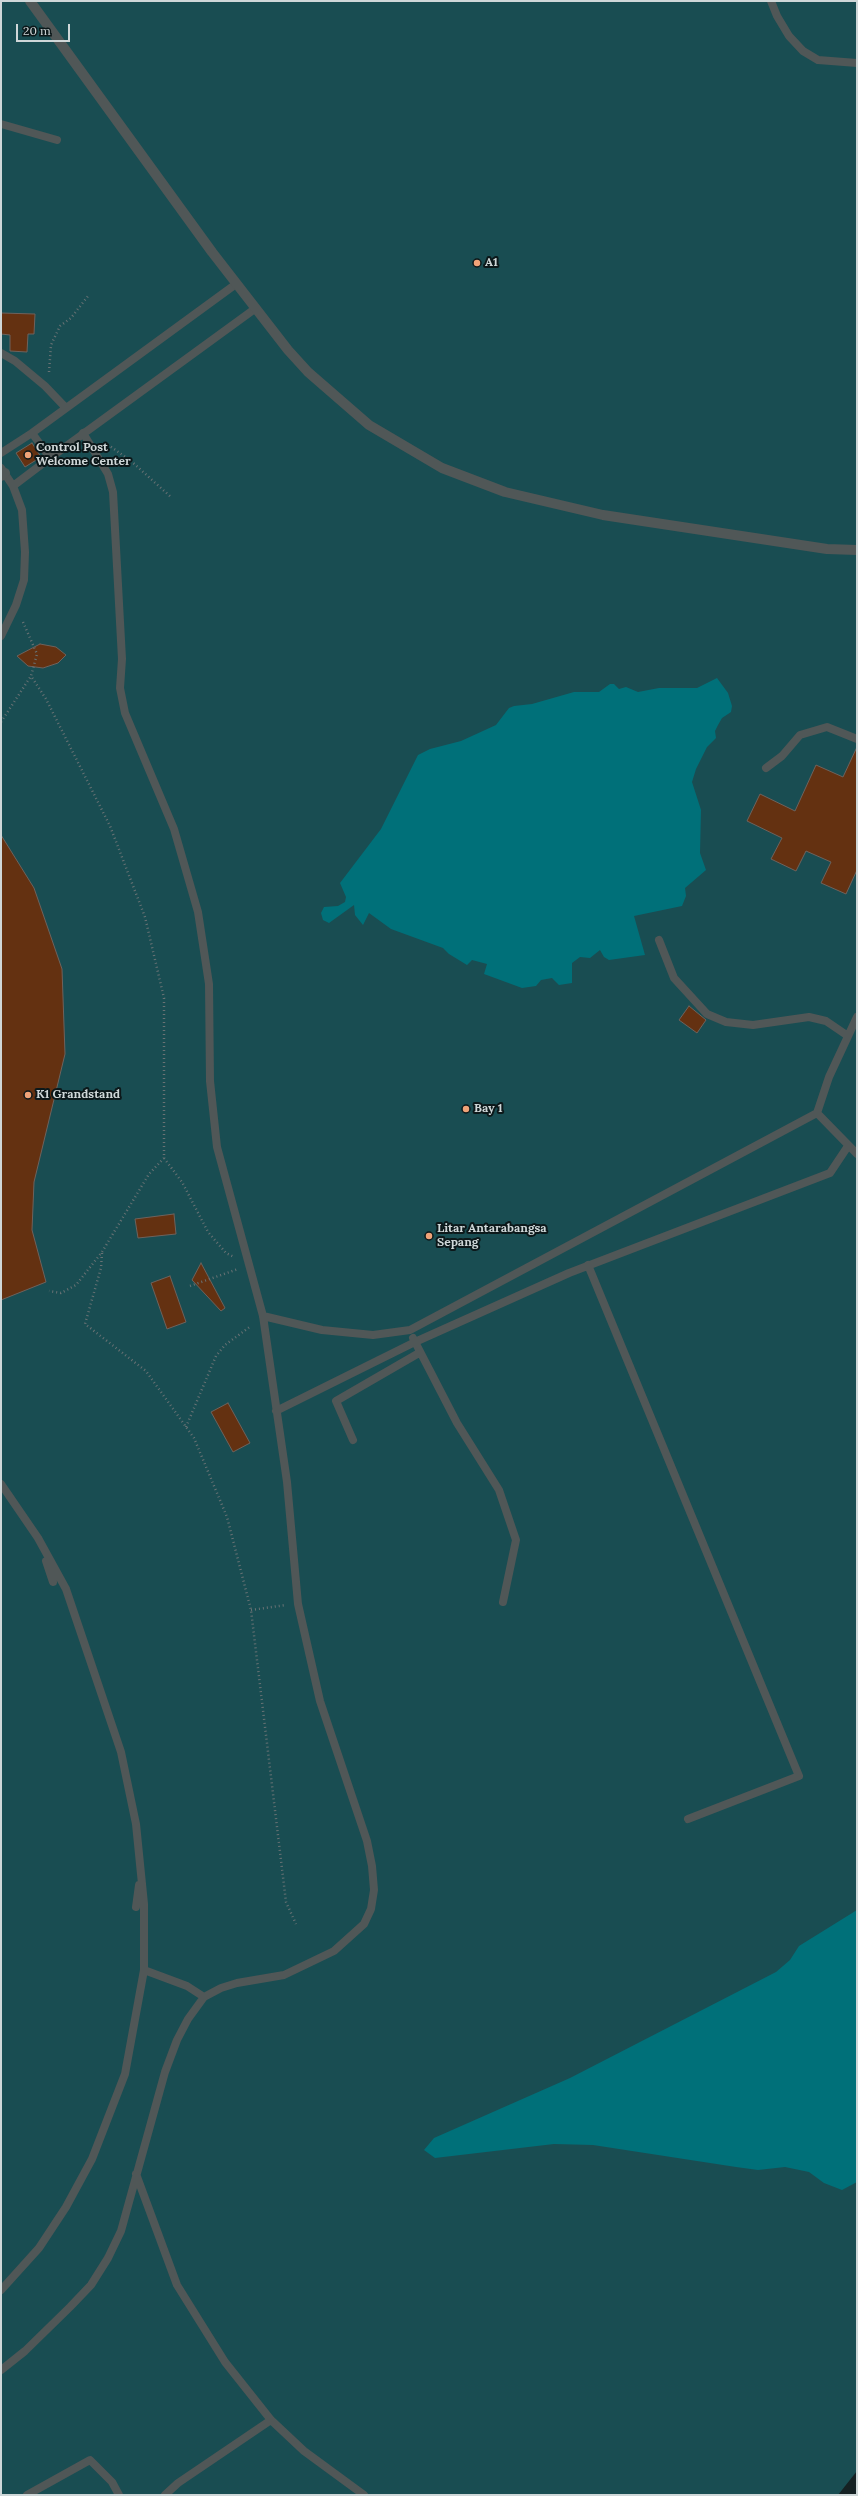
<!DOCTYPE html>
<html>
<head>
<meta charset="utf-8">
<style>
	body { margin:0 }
	#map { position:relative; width:858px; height:2496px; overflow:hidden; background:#152123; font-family:Lora,serif }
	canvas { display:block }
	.frame { position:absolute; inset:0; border:2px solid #cfd7d8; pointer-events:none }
	.scale { position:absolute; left:16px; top:24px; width:54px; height:18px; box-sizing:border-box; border:2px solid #cfd7d8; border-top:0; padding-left:5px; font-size:12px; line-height:14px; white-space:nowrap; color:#cfd7d8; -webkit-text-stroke:3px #0c181a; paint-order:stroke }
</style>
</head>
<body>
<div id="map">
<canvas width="858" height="2496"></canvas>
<div class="frame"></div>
<div class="scale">20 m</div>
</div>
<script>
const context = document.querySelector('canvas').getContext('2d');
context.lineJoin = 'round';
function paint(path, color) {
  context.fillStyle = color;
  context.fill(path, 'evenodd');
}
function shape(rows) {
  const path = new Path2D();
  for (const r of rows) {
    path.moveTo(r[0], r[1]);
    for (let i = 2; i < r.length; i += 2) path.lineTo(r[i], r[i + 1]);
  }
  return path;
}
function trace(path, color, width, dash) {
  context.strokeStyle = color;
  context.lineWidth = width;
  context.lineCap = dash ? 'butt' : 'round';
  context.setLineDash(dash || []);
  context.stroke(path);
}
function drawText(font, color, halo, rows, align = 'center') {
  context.font = font + ' Lora,serif';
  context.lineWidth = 4;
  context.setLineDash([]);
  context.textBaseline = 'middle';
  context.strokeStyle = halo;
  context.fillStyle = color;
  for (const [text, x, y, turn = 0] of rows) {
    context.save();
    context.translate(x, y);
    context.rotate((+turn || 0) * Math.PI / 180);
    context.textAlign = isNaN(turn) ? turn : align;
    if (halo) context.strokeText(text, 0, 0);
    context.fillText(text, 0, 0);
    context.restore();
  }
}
const green = shape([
	[1,1,857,1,857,2471,838,2495,1,2495]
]);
const water = shape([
	[717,678,728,693,732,706,731,712,722,718,718,725,715,731,716,738,707,747,696,769,692,782,701,810,700,853,706,870,685,888,686,896,682,906,634,916,645,955,609,960,604,957,600,950,590,958,580,957,572,963,572,983,559,985,552,978,541,980,536,986,522,988,484,974,487,964,472,960,467,965,449,954,443,948,391,929,369,913,363,925,355,915,354,905,329,923,323,920,321,913,324,907,338,906,345,902,346,897,340,883,381,829,418,755,430,749,461,741,496,725,509,708,514,706,532,704,574,692,599,692,610,684,614,684,619,689,626,687,638,692,659,688,697,688],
	[857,1910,857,2182,842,2190,824,2183,809,2172,785,2167,758,2170,736,2167,593,2145,554,2144,435,2158,424,2150,434,2138,570,2078,776,1972,790,1960,799,1946]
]);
const building = shape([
	[1,313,35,314,34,334,28,334,27,352,10,351,10,335,1,334,1,313],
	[32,443,41,457,25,467,16,453,32,443],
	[40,644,56,647,66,655,58,663,43,668,28,666,17,656,40,644],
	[857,747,857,870,846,894,821,883,831,862,806,851,796,871,771,859,782,838,747,821,760,794,795,811,816,765,843,777,857,747],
	[1,835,34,888,62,969,65,1054,34,1182,32,1230,46,1282,1,1300,1,835],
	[689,1006,706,1020,697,1033,679,1020,689,1006],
	[174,1214,176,1234,138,1238,135,1219,174,1214],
	[201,1263,225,1308,221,1311,192,1280,201,1263],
	[170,1276,186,1322,167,1329,151,1283,170,1276],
	[228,1403,250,1443,233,1452,211,1412,228,1403]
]);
const path = shape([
	[49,372,51,345,60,326,71,318,88,296],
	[104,443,107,444,131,461,172,498],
	[23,622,37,654,31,676,46,699,110,826,145,917,164,998,164,1158,149,1174,102,1252,76,1285,61,1293,49,1291],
	[1,722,31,676],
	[164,1158,182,1182,208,1232,226,1253,234,1257],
	[102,1253,101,1268,85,1324,146,1371,194,1438,227,1517,251,1610,286,1902,296,1924],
	[190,1286,238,1269],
	[186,1427,216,1356,225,1345,251,1326],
	[251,1610,286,1605]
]);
const service = shape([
	[771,1,777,16,789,36,803,51,818,60,857,63],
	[1,124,57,140],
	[236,284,32,433,50,458,256,308],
	[1,353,15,361,45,386,66,408],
	[1,453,32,433],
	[1,468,13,486,22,510,25,552,24,580,16,605,1,636],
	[13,486,50,458],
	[766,768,782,756,800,735,827,727,857,739],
	[659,940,674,978,707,1014,726,1022,753,1025,809,1017,826,1021,848,1036],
	[817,1113,829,1077,857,1017],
	[588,1265,799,1776,688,1819],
	[263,1316,322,1330,373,1335,410,1330,817,1113,857,1154],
	[413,1338,457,1423,499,1490,516,1540,503,1602],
	[276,1411,415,1342,569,1273,830,1173,848,1146],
	[353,1440,336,1401,419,1353],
	[1,1484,38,1538,66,1589,121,1752,136,1824,144,1904,144,1970,125,2074,92,2159,66,2207,39,2248,1,2290],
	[46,1561,53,1582],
	[136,1907,139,1885],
	[144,1970,187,1986,204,1997],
	[136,2174,177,2285,225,2362,271,2420,304,2451,364,2495],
	[1,2370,25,2351,70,2307,91,2285,108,2258,121,2231,165,2072,177,2040,188,2019,204,1997,221,1988,237,1983,284,1975,334,1951,364,1924,371,1909,374,1890,372,1866,367,1841,320,1701,298,1604,287,1482,263,1316,217,1147,210,1081,209,984,198,912,174,829,125,713,120,688,122,659,113,492,108,474,83,433],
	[27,2495,90,2460,112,2482,119,2495],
	[165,2495,178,2483,271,2420]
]);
const pedestrian = shape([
	[1,476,5,473]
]);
const tertiary = shape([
	[30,1,212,252,288,350,308,372,369,425,442,468,505,492,603,515,827,549,857,550]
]);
const markers = [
	[477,263,4,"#f0a378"],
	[28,455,4,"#f0a378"],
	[28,1095,4,"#f0a378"],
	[466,1109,4,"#f0a378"],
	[429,1236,4,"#f0a378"]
];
const poiNames = [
	["A1",485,263],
	["Control Post",36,448],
	["Welcome Center",36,462],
	["K1 Grandstand",36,1095],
	["Bay 1",474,1109],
	["Litar Antarabangsa",437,1229],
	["Sepang",437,1243]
];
paint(green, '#194d52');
paint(water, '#007079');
paint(building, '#643111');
trace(building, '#6e625c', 1);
trace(path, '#687274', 2.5, [1, 3]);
trace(service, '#505757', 8);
trace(pedestrian, '#505757', 10);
trace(tertiary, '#505757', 10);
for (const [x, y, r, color] of markers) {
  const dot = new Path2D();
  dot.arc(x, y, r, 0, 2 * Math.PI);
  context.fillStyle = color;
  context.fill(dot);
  trace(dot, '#0c181a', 1.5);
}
drawText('bold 12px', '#cfd7d8', '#0c181a', poiNames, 'left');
</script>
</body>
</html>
